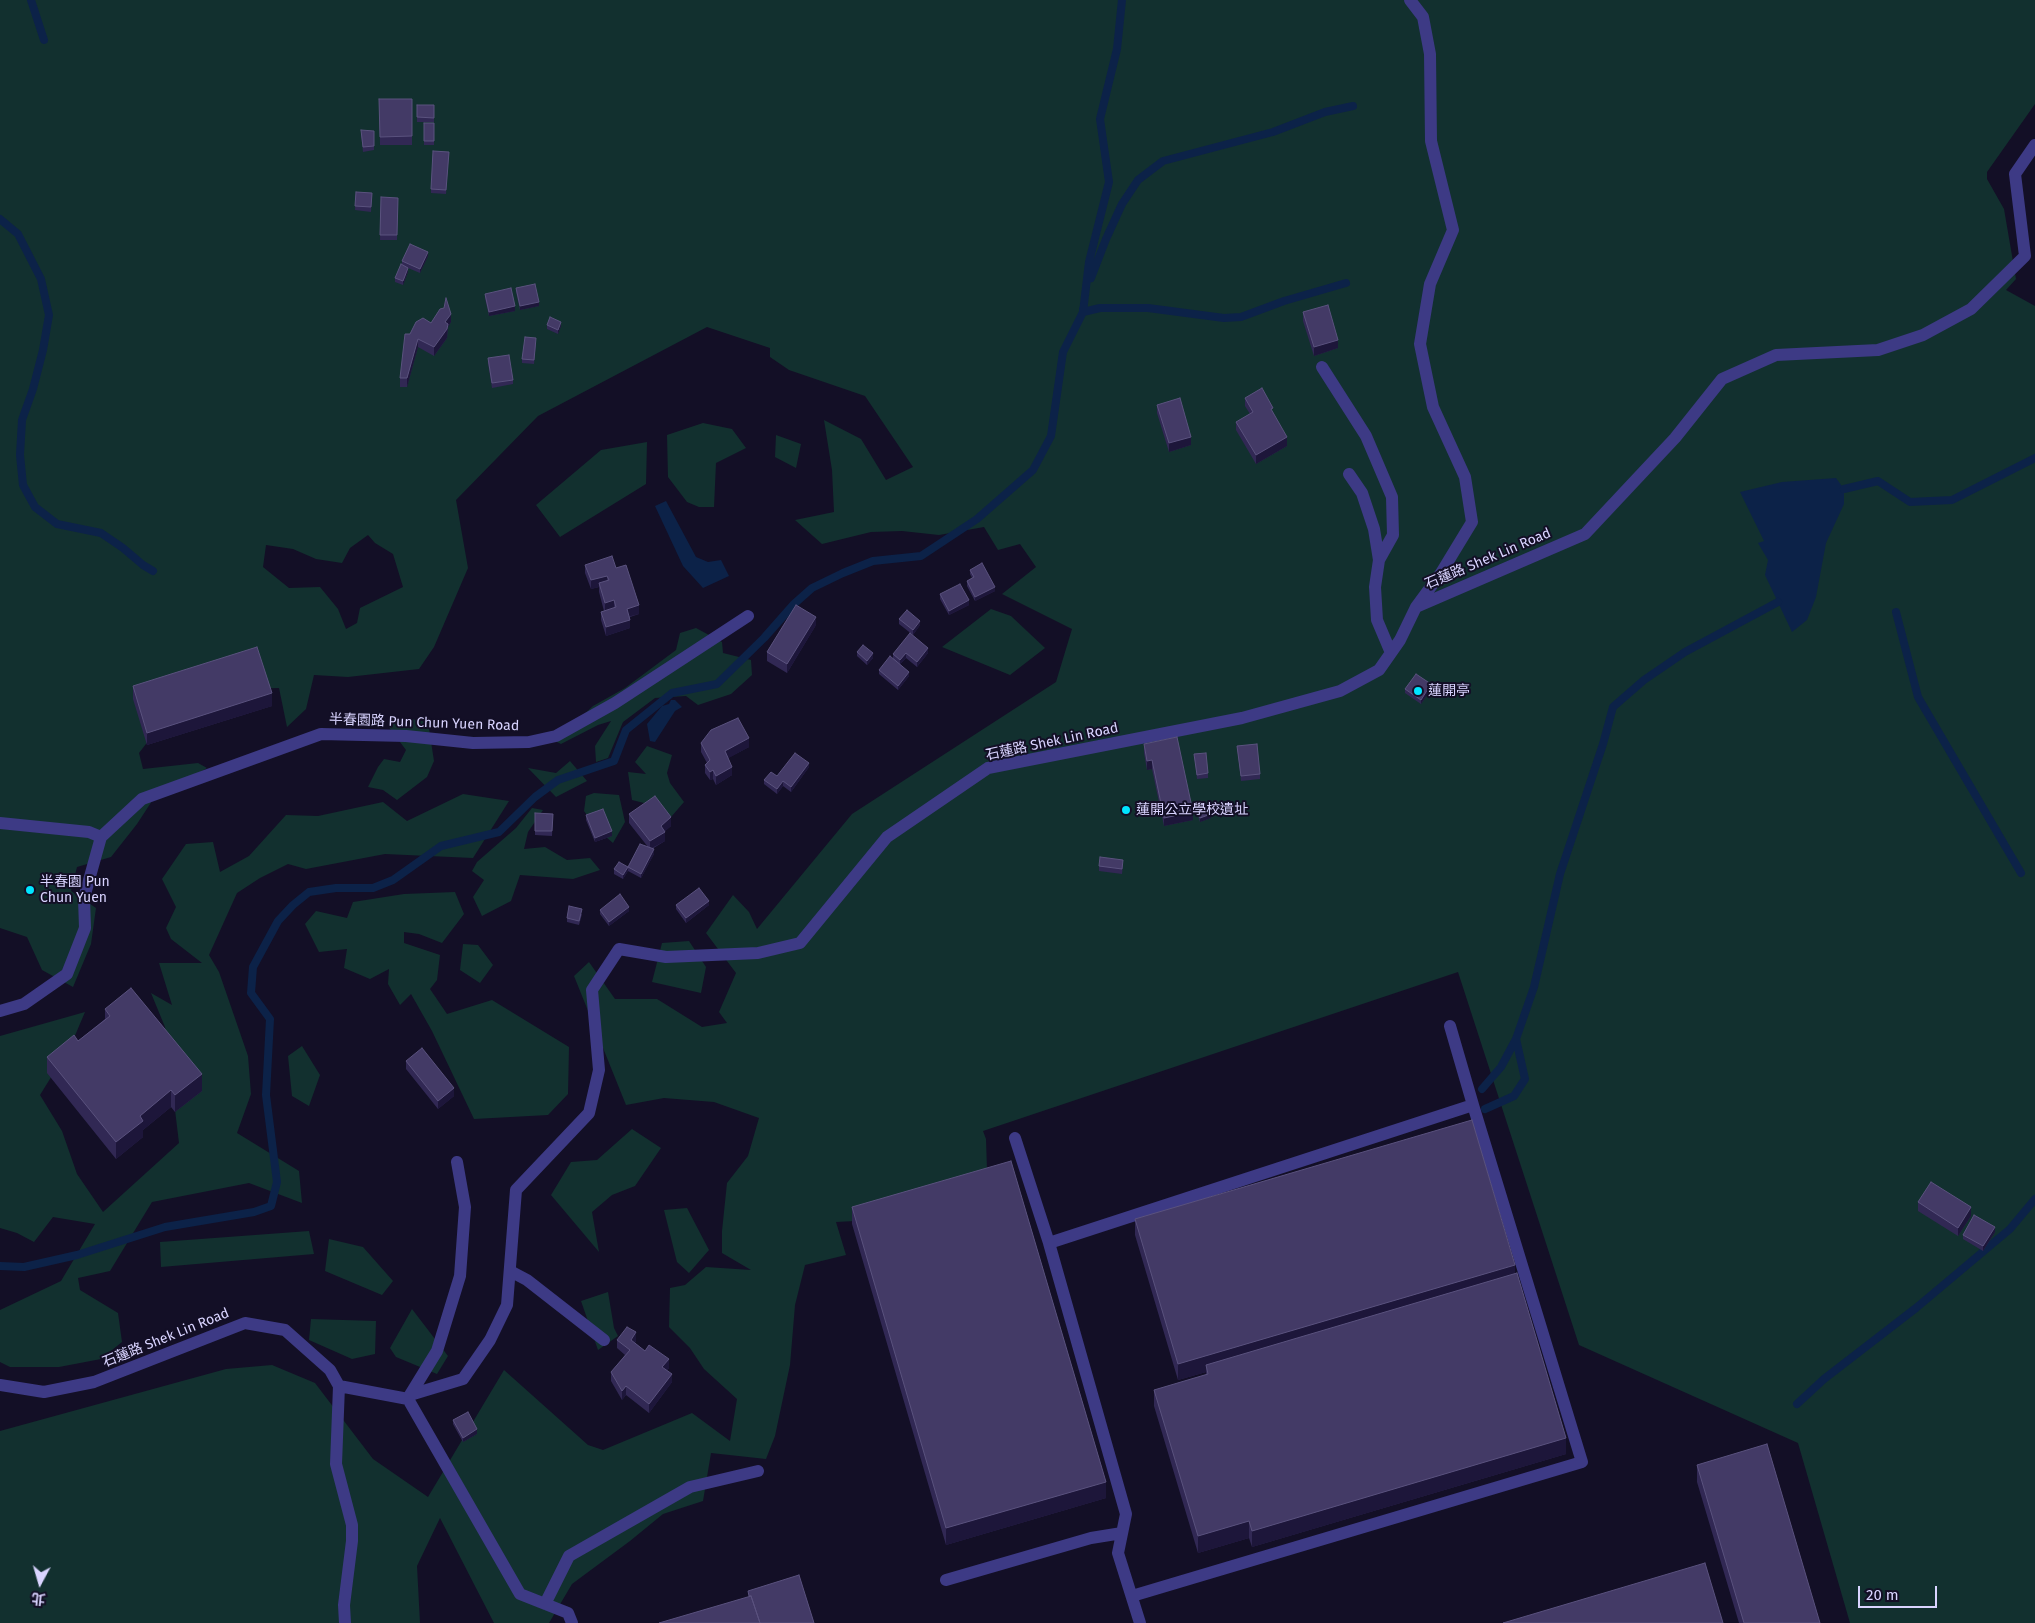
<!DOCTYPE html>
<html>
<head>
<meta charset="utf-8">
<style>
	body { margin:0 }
	#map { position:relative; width:2035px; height:1623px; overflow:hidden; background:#130f26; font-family:"Fira Sans","Noto Sans TC",sans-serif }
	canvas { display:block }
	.north { position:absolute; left:15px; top:1558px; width:50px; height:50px; -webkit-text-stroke:4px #130f26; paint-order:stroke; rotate:186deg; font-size:14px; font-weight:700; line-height:20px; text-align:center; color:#d9d4ff }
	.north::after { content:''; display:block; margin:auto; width:18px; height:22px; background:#d9d4ff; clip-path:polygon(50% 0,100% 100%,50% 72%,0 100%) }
	.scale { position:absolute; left:1858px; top:1586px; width:79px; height:22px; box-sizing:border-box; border:2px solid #d9d4ff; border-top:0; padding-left:6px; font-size:15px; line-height:18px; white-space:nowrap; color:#d9d4ff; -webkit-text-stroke:4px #130f26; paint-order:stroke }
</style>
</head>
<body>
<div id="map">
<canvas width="2035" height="1623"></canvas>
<div class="north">北</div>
<div class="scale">20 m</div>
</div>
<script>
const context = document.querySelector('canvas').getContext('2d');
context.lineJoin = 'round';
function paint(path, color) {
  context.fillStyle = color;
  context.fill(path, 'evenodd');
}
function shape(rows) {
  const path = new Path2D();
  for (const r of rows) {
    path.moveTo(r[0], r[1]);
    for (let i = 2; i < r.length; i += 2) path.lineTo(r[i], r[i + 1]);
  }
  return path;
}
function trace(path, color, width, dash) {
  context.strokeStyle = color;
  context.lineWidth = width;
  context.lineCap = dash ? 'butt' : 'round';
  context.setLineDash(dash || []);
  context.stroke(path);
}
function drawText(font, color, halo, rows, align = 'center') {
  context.font = font + ' "Fira Sans","Noto Sans TC",sans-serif';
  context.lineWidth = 4;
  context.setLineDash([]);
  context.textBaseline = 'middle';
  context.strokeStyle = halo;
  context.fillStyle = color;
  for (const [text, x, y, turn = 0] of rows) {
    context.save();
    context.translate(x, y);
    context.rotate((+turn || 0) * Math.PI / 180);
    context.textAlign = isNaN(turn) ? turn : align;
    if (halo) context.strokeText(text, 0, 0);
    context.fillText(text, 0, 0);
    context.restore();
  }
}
const green = shape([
	[0,0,2035,0,2035,104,1987,172,1987,179,2004,209,2016,279,2006,290,2035,306,2035,1623,1850,1623,1798,1443,1579,1345,1458,972,983,1131,986,1139,987,1170,911,1218,836,1222,846,1255,805,1265,795,1305,790,1365,775,1436,766,1459,711,1453,703,1501,663,1514,630,1541,572,1584,549,1623,494,1623,440,1518,417,1566,420,1623,0,1623,0,1431,226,1369,272,1365,315,1383,373,1459,428,1497,504,1370,588,1445,603,1450,692,1413,730,1441,737,1399,704,1369,690,1348,669,1327,670,1288,685,1285,706,1267,751,1270,722,1253,722,1231,727,1183,748,1156,759,1118,714,1102,664,1098,626,1105,574,976,589,962,615,999,657,999,702,1027,727,1023,719,1012,736,973,706,933,733,895,749,912,757,929,852,814,1056,682,1072,629,1002,594,1036,567,1020,544,998,550,984,527,939,535,902,531,871,532,822,544,795,520,834,512,832,470,824,420,861,439,886,480,913,467,865,396,789,370,770,357,770,348,707,327,538,416,456,500,468,568,434,647,419,669,348,677,314,675,306,709,287,727,279,688,241,689,176,705,139,753,143,769,198,763,207,768,152,801,137,824,111,857,77,867,71,891,96,908,91,944,73,987,42,970,27,937,0,928],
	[368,535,375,543,393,554,403,587,360,608,357,623,346,629,338,609,320,587,289,588,263,567,266,545,293,549,316,559,342,563,350,548],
	[703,423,732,429,746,448,716,463,714,507,699,507,687,502,668,477,667,435],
	[776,435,801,444,796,468,775,457],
	[647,442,646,484,560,537,536,505,601,450],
	[991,609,1011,616,1045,648,1010,675,942,647],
	[696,628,722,642,723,653,751,660,752,675,731,694,698,705,686,696,655,698,623,722,608,758,596,762,595,746,611,721,598,725,561,744,555,741,593,706,625,688,676,650,680,633],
	[399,717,428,722,434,761,427,777,397,800,383,790,368,787,378,767,384,759,400,762,406,750,388,726],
	[647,746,672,755,667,773,670,783,684,802,671,817,664,808,632,800,628,772,646,774,635,762],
	[570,761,587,781,556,797,528,768,556,773],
	[594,793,619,795,625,822,613,843,599,831,584,811,586,796],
	[463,794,509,801,473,858,385,854,306,869,288,864,260,878,237,893,209,955,219,972,248,1056,251,1094,237,1133,299,1171,302,1203,249,1183,152,1202,110,1271,78,1278,80,1290,118,1313,122,1342,101,1359,59,1367,10,1367,0,1362,0,1310,61,1281,95,1224,53,1217,34,1242,17,1233,0,1228,0,1036,85,1012,71,1045,40,1095,62,1131,77,1174,103,1212,179,1143,165,1027,151,993,172,1005,159,963,202,963,171,939,166,928,176,907,162,879,186,844,213,842,220,872,249,856,286,815,318,816,383,802,407,821],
	[532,808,543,810,528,832,524,849,545,847,567,860,590,858,600,870,573,879,520,875,511,901,482,916,473,897,484,880,472,871,477,862,516,828],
	[455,892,464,914,442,943,419,934,404,932,404,943,440,955,437,980,430,989,447,1014,492,1000,569,1047,568,1094,548,1115,474,1119,432,1031,411,994,400,1005,388,984,389,969,370,979,344,968,347,949,319,952,305,924,316,911,347,918,353,902,404,894],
	[689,941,706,967,701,993,652,982,662,943],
	[463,944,478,945,493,965,480,983,460,970],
	[302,1046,320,1075,309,1106,292,1096,288,1056],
	[632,1129,661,1148,635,1186,612,1195,592,1212,599,1252,551,1195,571,1162,597,1160],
	[687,1208,709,1250,689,1273,677,1262,664,1210],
	[309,1231,314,1254,161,1267,160,1242],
	[329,1239,363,1247,393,1281,382,1295,325,1271],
	[608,1292,614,1328,618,1336,598,1350,581,1301],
	[412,1309,448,1356,437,1374,396,1357,390,1348],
	[311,1319,376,1321,375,1354,352,1359,309,1340]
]);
const water = shape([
	[1836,478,1844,489,1844,504,1826,543,1816,597,1807,620,1792,632,1765,575,1768,560,1758,543,1764,541,1740,492,1782,482],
	[666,501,696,557,708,562,721,560,729,576,703,588,683,566,655,506],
	[671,700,675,700,682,707,675,711,655,742,650,741,647,724,662,706,669,704]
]);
const stream = shape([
	[31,0,44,40],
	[0,219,18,234,41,279,49,315,43,350,33,389,22,420,20,455,23,485,35,507,57,524,101,533,123,548,143,565,153,571],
	[1091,278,1106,239,1122,204,1138,180,1163,161,1273,132,1325,112,1353,106],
	[1083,309,1083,312,1100,308,1148,308,1224,318,1241,317,1284,301,1346,283],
	[1844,489,1878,481,1910,502,1952,500,2035,458],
	[1896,612,1918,697,2021,873],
	[1482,1089,1501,1067,1516,1039],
	[1485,1109,1514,1096,1525,1079,1516,1039,1534,987,1560,874,1603,744,1613,707,1644,680,1685,652,1778,602],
	[0,1266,24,1267,77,1255,165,1227,254,1212,271,1206,277,1182,266,1095,270,1019,251,993,253,967,278,921,293,905,309,892,336,888,373,888,393,880,441,846,499,832,535,797,558,780,614,761,626,730,672,693,717,684,764,638,794,604,812,588,843,573,873,561,921,556,977,519,1033,470,1051,436,1063,352,1083,312,1089,262,1109,182,1100,119,1117,49,1122,0],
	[1797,1404,1824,1379,1916,1308,2010,1229,2035,1199]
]);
const minor = shape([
	[1322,367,1366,436,1392,497,1393,535,1379,560,1375,587,1377,620,1391,653],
	[1349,474,1362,493,1374,529,1379,560],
	[1416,607,1585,534,1675,438,1722,379,1776,355,1878,350,1923,335,1971,309,2025,256,2015,174,2035,145],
	[0,823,89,832,101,837],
	[0,1011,24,1004,67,974,85,928,84,898,101,837,142,799,321,734,406,736,473,743,529,742,556,736,615,703,748,616],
	[1450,1026,1473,1105],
	[1015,1138,1049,1243,1126,1514,1118,1553,1140,1623],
	[1049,1243,1473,1105,1582,1462,1132,1596],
	[510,1271,527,1280,604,1340],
	[0,1385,44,1392,94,1382,245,1323,285,1330,330,1370,339,1386,408,1399],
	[339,1386,336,1464,352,1525,352,1541,344,1605,345,1623],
	[410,1395,437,1351,460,1276,465,1207,457,1162],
	[408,1399,410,1395,463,1379,490,1340,507,1305,516,1190,589,1113,599,1070,592,990,619,949,666,957,758,953,800,943,887,837,988,768,1242,718,1340,691,1379,670,1400,640,1416,607,1441,573,1472,522,1465,477,1433,407,1420,344,1430,284,1453,230,1431,141,1430,54,1423,17,1410,0],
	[408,1399,520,1594,568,1613,572,1623],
	[946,1580,1091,1538,1122,1533],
	[545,1604,569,1556,690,1487,758,1471]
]);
const wall = shape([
	[379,99,412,99,412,145,380,145],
	[417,105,434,105,434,122,417,122],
	[424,123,434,123,434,145,424,145],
	[374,131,374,150,363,152,361,134],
	[449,152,446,194,431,193,431,189],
	[356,192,372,193,371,212,355,210],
	[381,197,398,198,397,240,380,240],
	[428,256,420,273,408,268,408,272,403,285,395,282,395,278,402,265,402,261],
	[516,288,539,306,520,310,516,292],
	[485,294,515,311,489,316,485,298],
	[1303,312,1338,348,1314,356,1303,321],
	[451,322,448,327,447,338,434,356,418,347,407,387,400,387,400,378,410,334,431,323],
	[547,325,561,326,558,334,547,329],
	[536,342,534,364,522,363,522,359],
	[488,358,513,380,513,384,492,388,488,363],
	[1245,398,1273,414,1287,446,1256,464,1236,430,1236,422,1250,414,1245,406],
	[1157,405,1191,445,1169,452,1157,413],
	[585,565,616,568,639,614,630,617,630,628,606,636,601,620,601,612,604,611,599,592,599,587,591,589,585,573],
	[970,570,995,591,975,601,967,586,967,581,972,578,970,574],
	[940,594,969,605,949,615,940,599],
	[899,619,920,625,913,635,899,624],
	[816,625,787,673,767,661,767,652],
	[857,652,873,658,867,665,857,656],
	[928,653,917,667,906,658,900,664,909,676,898,690,879,674,879,670,893,658,893,654],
	[133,686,272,706,147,745,133,699],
	[1405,689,1431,689,1421,704,1405,693],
	[701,743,749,747,728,758,732,775,716,785,713,779,710,780,705,773,705,765,707,763,701,752],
	[1144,744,1193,820,1164,826,1152,769,1147,770,1144,753],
	[1237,746,1260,774,1260,779,1241,781],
	[1194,754,1208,773,1208,778,1197,779],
	[809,767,791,792,783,786,777,794,764,784,764,780],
	[1197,809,1211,818,1200,822,1197,813],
	[535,813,553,814,552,836,535,835],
	[629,814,671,826,665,831,665,841,652,849,654,854,641,878,628,871,623,879,614,874,614,869,628,867,648,847,629,823],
	[586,815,612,836,595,842,586,820],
	[1123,864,1122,874,1099,871,1099,866],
	[676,905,709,905,686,923,676,909],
	[600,910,629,911,609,926,600,914],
	[582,914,579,925,567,922,567,918],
	[105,1009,202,1091,175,1112,171,1107,143,1130,143,1137,116,1159,47,1073,47,1057,78,1041,105,1019],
	[406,1061,454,1096,438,1109,406,1069],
	[1918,1202,1971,1216,1958,1236,1918,1211],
	[852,1207,1106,1498,946,1545,852,1224],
	[1135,1219,1515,1273,1566,1454,1252,1547,1249,1538,1198,1553,1154,1406,1154,1390,1206,1375,1206,1372,1178,1380,1135,1235],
	[1995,1232,1983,1251,1963,1239,1963,1235],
	[617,1340,636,1341,635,1343,645,1351,669,1368,667,1370,672,1382,649,1413,626,1395,622,1400,611,1381,611,1372,625,1355,617,1348],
	[453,1420,477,1434,463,1442,453,1424],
	[1697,1465,1820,1623,1739,1623,1697,1482]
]);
const shadedWall = shape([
	[428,252,428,256,420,273,420,269],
	[408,268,408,272,403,285,403,281],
	[539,302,539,306,520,310,520,306],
	[515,306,515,311,489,316,489,312],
	[451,314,451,322,448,327,447,338,434,356,434,347,445,322],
	[561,322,561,326,558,334,558,330],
	[418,339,418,347,407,387,407,378],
	[1338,340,1338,348,1314,356,1314,347],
	[1191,437,1191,445,1169,452,1169,443],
	[1287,437,1287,446,1256,464,1256,455],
	[607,576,607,584,599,583,599,587,591,589,591,580],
	[995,587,995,591,975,601,975,597],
	[614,600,614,609,605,612,605,603],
	[969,600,969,605,949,615,949,611],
	[639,605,639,614,627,617,627,609],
	[816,617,816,625,787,673,787,664],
	[630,620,630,628,606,636,606,627],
	[920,621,920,625,913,635,913,630],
	[928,648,928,653,917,667,917,662],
	[873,653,873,658,867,665,867,661],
	[906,653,906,658,900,664,900,660],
	[909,672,909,676,898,690,898,686],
	[1431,684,1431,689,1421,704,1421,700],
	[272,693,272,706,147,745,147,733],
	[749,738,749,747,725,760,725,751],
	[1152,760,1152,769,1147,770,1147,761],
	[809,763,809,767,791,792,791,787],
	[732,767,732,775,716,785,716,776],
	[713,770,713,779,710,780,710,772],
	[783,781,783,786,777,794,777,789],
	[1193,812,1193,820,1164,826,1164,818],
	[1211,814,1211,818,1200,822,1200,818],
	[671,817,671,826,662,834,665,832,665,841,650,849,650,841,661,826],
	[612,831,612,836,595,842,595,838],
	[654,849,654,854,641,878,641,874],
	[628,867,628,871,623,879,623,875],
	[709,901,709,905,686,923,686,918],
	[629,907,629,911,609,926,609,922],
	[202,1074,202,1091,175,1112,175,1095],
	[454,1088,454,1096,438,1109,438,1101],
	[171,1090,171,1107,143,1130,143,1137,116,1159,116,1142,140,1116],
	[1971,1207,1971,1216,1958,1236,1958,1228],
	[1995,1227,1995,1232,1983,1251,1983,1246],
	[1515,1265,1515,1282,1206,1365,1206,1372,1178,1380,1178,1364],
	[636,1332,636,1341,631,1349,631,1340],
	[669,1359,669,1368,662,1376,662,1367],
	[672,1374,672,1382,649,1413,649,1404],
	[626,1386,626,1395,622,1400,622,1391],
	[477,1429,477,1434,463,1442,463,1438],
	[1566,1438,1566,1454,1252,1547,1252,1531],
	[1106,1482,1106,1498,946,1545,946,1528],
	[1249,1521,1249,1538,1198,1553,1198,1536]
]);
const building = shape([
	[379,99,412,99,412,136,380,137,379,99],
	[417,105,434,105,434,118,417,117,417,105],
	[424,123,434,123,434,141,424,141,424,123],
	[361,130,374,131,374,146,363,147,361,130],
	[433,151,449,152,446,190,431,189,433,151],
	[356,192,372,193,371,207,355,206,356,192],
	[381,197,398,198,397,235,380,235,381,197],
	[410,244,428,252,420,269,402,261,410,244],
	[401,264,408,268,403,281,395,278,401,264],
	[535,284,539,302,520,306,516,288,535,284],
	[511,288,515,306,489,312,485,294,511,288],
	[446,298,451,314,445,322,448,324,447,329,434,347,418,339,407,378,400,378,405,334,410,334,416,322,423,318,431,323,440,309,444,308,446,298],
	[1328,305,1338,340,1314,347,1303,312,1328,305],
	[550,317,561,322,558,330,547,325,550,317],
	[525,337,536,338,534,360,522,359,525,337],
	[509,355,513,380,492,383,488,358,509,355],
	[1262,388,1273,408,1271,409,1287,437,1256,455,1236,422,1253,412,1245,398,1262,388],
	[1180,398,1191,437,1169,443,1157,405,1180,398],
	[612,556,616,568,626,565,639,605,627,609,630,620,606,627,601,612,616,607,614,600,605,603,599,583,609,580,607,576,591,580,585,565,612,556],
	[982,563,995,587,975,597,967,581,974,577,970,570,982,563],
	[960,584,969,600,949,611,940,594,960,584],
	[796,605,816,617,787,664,767,652,796,605],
	[907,610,920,621,913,630,899,619,907,610],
	[910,633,928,648,917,662,906,653,900,660,893,654,910,633],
	[863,645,873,653,867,661,857,652,863,645],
	[257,647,272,693,147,733,133,686,257,647],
	[890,656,909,672,898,686,879,670,890,656],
	[1416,674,1431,684,1421,700,1405,689,1416,674],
	[738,718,749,738,725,751,732,767,716,776,713,770,710,772,705,765,710,760,701,743,711,730,738,718],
	[1177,737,1193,812,1164,818,1152,760,1147,761,1144,744,1177,737],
	[1257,744,1260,774,1241,776,1237,746,1257,744],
	[795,753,809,763,791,787,783,781,777,789,764,780,771,772,777,776,795,753],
	[1206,753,1208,773,1197,775,1194,754,1206,753],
	[655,796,671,817,661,826,665,832,650,841,629,814,655,796],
	[1208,805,1211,814,1200,818,1197,809,1208,805],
	[603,809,612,831,595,838,586,815,603,809],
	[535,813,553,814,552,831,535,831,535,813],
	[640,844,654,849,641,874,628,867,640,844],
	[1100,857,1123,860,1122,869,1099,866,1100,857],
	[619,862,628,867,623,875,614,869,619,862],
	[699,888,709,901,686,918,676,905,699,888],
	[620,894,629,907,609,922,600,910,620,894],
	[569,906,582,909,579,921,567,918,569,906],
	[131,988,202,1074,175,1095,171,1090,140,1116,143,1121,116,1142,47,1057,74,1035,78,1041,110,1016,105,1009,131,988],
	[422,1048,454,1088,438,1101,406,1061,422,1048],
	[1472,1120,1515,1265,1178,1364,1135,1219,1472,1120],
	[1011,1161,1106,1482,946,1528,852,1207,1011,1161],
	[1931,1182,1971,1207,1958,1228,1918,1202,1931,1182],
	[1974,1215,1995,1227,1983,1246,1963,1235,1974,1215],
	[1517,1273,1566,1438,1252,1531,1249,1521,1198,1536,1154,1390,1208,1374,1206,1365,1517,1273],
	[627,1327,636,1332,631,1340,645,1351,649,1345,669,1359,662,1367,672,1374,649,1404,626,1386,622,1391,611,1372,630,1350,617,1340,627,1327],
	[468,1412,477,1429,463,1438,453,1420,468,1412],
	[1767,1444,1820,1623,1744,1623,1697,1465,1767,1444],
	[1705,1563,1723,1623,1503,1623,1705,1563],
	[799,1575,814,1623,760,1623,751,1596,749,1596,748,1591,799,1575],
	[751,1596,760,1623,659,1623,751,1596]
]);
const markers = [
	[1418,691,5,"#00e5ff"],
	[1126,810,5,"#00e5ff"],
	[30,890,5,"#00e5ff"]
];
const streetNames = [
	["石蓮路 Shek Lin Road",1488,559,-23],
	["半春園路 Pun Chun Yuen Road",424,723,2],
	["石蓮路 Shek Lin Road",1052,742,-12],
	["石蓮路 Shek Lin Road",166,1338,-22]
];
const poiNames = [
	["蓮開亭",1428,691],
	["蓮開公立學校遺址",1136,810],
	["半春園 Pun",40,882],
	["Chun Yuen",40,898]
];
paint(green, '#12302f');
paint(water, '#0c2248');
trace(stream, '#0c2248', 8);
trace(minor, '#3d3a85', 12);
paint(wall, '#312854');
paint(shadedWall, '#1d163a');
paint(building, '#433a66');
trace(building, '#5a527e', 1);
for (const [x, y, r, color] of markers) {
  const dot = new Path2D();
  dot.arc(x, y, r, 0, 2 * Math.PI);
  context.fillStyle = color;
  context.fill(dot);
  trace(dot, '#130f26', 2);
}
drawText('14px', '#d9d4ff', '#130f26', streetNames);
drawText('14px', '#d9d4ff', '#130f26', poiNames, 'left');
</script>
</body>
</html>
